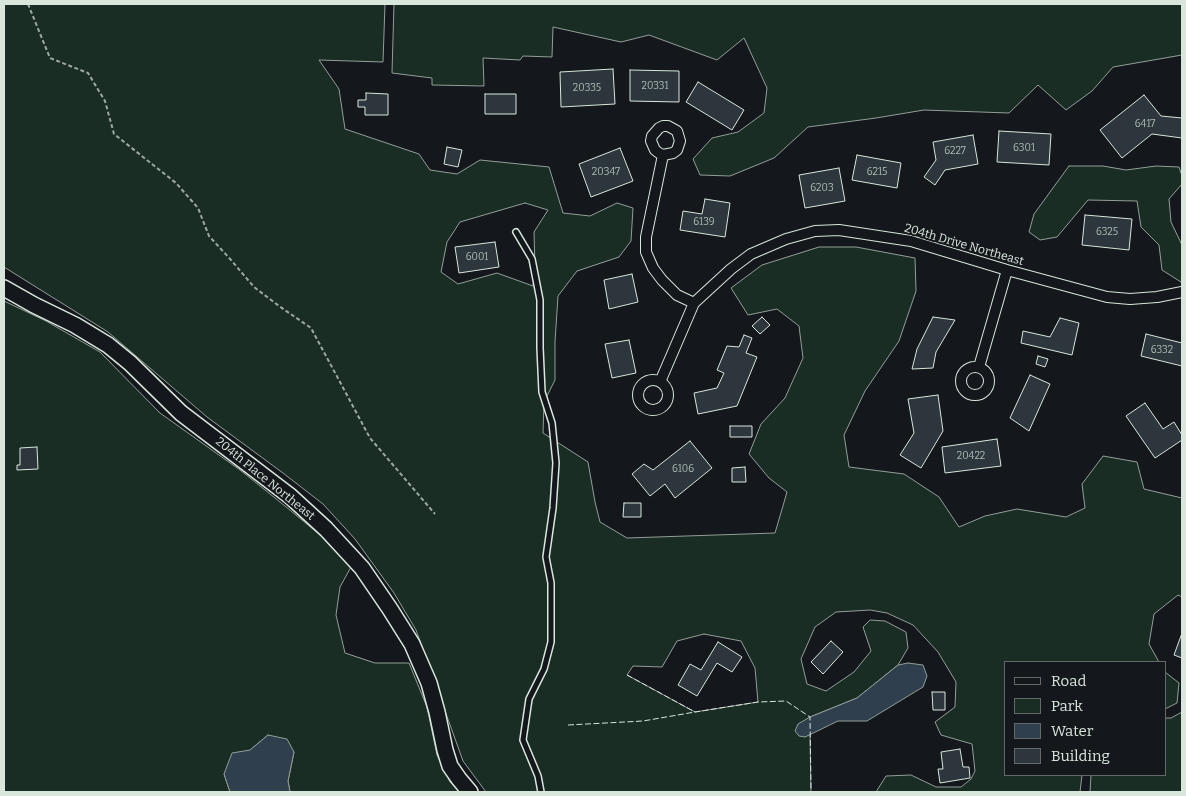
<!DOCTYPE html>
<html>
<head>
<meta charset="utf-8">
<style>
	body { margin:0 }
	#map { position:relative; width:1186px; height:796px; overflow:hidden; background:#14181c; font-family:Bitter,serif }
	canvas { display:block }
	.frame { position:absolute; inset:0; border:5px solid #d8e6dc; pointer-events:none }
	.legend { position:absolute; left:1004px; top:661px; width:162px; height:115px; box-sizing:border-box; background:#14181c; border:1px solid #626a69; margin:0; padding:6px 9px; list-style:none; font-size:15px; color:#d8e6dc }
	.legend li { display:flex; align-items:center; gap:10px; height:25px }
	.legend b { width:25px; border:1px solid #626a69 }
</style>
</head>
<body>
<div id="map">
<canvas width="1186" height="796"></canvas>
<div class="frame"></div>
<ul class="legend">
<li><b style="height:6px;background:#14181c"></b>Road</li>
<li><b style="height:14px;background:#1a2d24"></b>Park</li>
<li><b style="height:14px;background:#2f3f4d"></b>Water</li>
<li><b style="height:14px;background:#2c363c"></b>Building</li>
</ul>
</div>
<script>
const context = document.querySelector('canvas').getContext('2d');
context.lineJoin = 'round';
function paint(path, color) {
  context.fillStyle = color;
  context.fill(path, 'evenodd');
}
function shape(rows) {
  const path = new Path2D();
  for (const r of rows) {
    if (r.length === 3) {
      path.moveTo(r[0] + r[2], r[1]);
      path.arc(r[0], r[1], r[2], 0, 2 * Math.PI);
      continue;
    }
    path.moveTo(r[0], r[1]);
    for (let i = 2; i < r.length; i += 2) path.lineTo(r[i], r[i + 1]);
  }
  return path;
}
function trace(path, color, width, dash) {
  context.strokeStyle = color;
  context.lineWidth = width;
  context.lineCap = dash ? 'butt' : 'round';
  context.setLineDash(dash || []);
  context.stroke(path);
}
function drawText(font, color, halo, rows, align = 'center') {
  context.font = font + ' Bitter,serif';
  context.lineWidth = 4;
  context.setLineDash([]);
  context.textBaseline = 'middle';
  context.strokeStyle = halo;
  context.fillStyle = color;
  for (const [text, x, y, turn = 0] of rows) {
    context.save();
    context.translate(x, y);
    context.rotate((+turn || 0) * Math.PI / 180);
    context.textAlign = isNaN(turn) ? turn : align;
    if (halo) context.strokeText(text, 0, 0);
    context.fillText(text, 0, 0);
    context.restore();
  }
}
const green = shape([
	[4,4,385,4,383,62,319,60,339,89,345,129,419,154,430,170,457,174,480,160,549,167,563,213,590,216,617,203,633,208,631,241,619,257,577,271,558,296,555,342,555,380,544,402,543,433,588,462,595,502,600,522,627,538,775,533,787,492,769,478,749,454,761,424,785,398,803,358,799,326,777,309,748,315,731,288,762,265,819,247,856,247,915,258,916,291,899,341,865,391,844,435,849,467,904,474,939,497,959,527,985,516,1017,509,1066,517,1085,508,1082,484,1103,456,1137,462,1144,489,1182,498,1182,597,1178,595,1154,614,1149,644,1159,662,1005,662,1005,775,1082,775,1080,792,876,792,886,776,911,775,936,787,961,787,971,779,975,771,972,744,941,735,935,722,955,707,956,682,938,652,913,625,887,613,870,610,836,612,815,627,801,659,807,684,826,691,854,672,871,651,863,627,870,620,885,621,906,632,908,648,898,665,857,698,810,717,805,737,810,734,811,792,486,792,463,761,416,630,394,593,355,539,323,504,283,473,207,417,108,332,4,267,4,4],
	[525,203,548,210,534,232,535,269,533,286,497,273,458,284,441,272,447,242,460,222,525,203],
	[704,634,741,641,755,668,758,702,695,712,627,675,633,666,662,667,677,641,704,634],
	[394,4,1182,4,1182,55,1113,67,1092,91,1066,110,1038,85,1009,113,924,110,876,118,808,127,774,158,730,176,700,175,693,159,712,138,738,132,764,113,767,88,744,38,717,60,649,35,621,42,553,27,552,57,523,56,520,60,483,58,484,86,432,85,432,78,392,73,394,4],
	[1069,166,1103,166,1126,170,1156,166,1179,167,1182,176,1182,184,1169,199,1171,222,1182,245,1182,280,1181,282,1162,270,1159,245,1141,227,1137,201,1088,200,1057,237,1040,240,1029,232,1034,214,1069,166],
	[4,301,46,321,100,352,160,413,240,470,285,506,319,534,351,567,340,587,336,615,345,653,375,663,409,663,427,707,437,755,450,782,460,792,290,792,288,781,294,752,268,735,250,750,224,774,230,792,4,792,4,301],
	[1165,672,1179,683,1177,703,1165,709,1165,672],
	[1182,712,1182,792,1090,792,1091,775,1165,775,1165,718,1171,718,1182,712]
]);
const water = shape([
	[908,663,923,665,927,676,923,687,867,721,838,721,805,737,799,736,795,731,798,724,810,717,857,698,898,665,908,663],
	[268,735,287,739,294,752,288,781,290,792,230,792,224,774,232,753,250,750,268,735]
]);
const building = shape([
	[613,69,615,104,561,107,560,72,613,69],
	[630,70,679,71,679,102,630,101,630,70],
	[698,82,744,110,732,130,686,102,698,82],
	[366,93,388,94,388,115,365,115,365,107,358,107,358,100,366,100,366,93],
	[485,94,516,94,516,114,485,114,485,94],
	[1144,95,1161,116,1182,118,1182,138,1152,134,1122,158,1100,130,1144,95],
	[999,131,1051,134,1049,165,997,162,999,131],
	[973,135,978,164,945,170,935,185,924,177,936,160,933,142,973,135],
	[447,147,462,150,458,167,444,164,447,147],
	[620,148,633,181,591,197,579,164,620,148],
	[857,155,901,163,897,188,852,180,857,155],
	[839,168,845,201,805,208,799,175,839,168],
	[705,199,730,203,725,237,680,230,683,211,702,214,705,199],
	[1085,215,1132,219,1129,250,1082,245,1085,215],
	[495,242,499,267,459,273,455,247,495,242],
	[632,274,638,302,609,309,604,280,632,274],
	[762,317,770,325,760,334,752,326,762,317],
	[933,317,955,320,936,352,933,368,912,369,917,349,933,317],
	[1060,318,1079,323,1072,355,1021,343,1023,331,1050,337,1060,318],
	[1146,334,1182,343,1182,366,1141,356,1146,334],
	[744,335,752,338,746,353,757,357,737,406,698,414,694,393,717,388,724,373,717,370,727,346,739,347,744,335],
	[629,340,636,373,612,378,605,344,629,340],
	[1038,356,1048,359,1045,367,1036,364,1038,356],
	[1030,375,1050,384,1029,431,1010,418,1030,375],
	[938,395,943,431,921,468,900,455,914,433,908,399,938,395],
	[1145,403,1163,429,1174,422,1182,435,1182,440,1155,458,1126,416,1145,403],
	[730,426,752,426,752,437,730,437,730,426],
	[997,439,1001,466,945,473,942,447,997,439],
	[690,441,712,468,675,498,665,484,650,496,632,474,644,464,653,470,690,441],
	[37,447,38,469,17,470,17,465,20,465,20,448,37,447],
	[745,467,746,482,732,482,732,468,745,467],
	[624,503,641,503,641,517,623,517,624,503],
	[1182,633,1182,658,1174,655,1182,633],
	[831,641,843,652,823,674,811,662,831,641],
	[718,642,742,657,732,672,717,663,697,696,678,685,690,664,701,670,718,642],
	[932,692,945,692,945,710,933,710,932,692],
	[960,749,963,767,969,767,970,778,940,783,938,769,943,769,941,752,960,749]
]);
const path = shape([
	[28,4,50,58,88,73,105,101,114,134,176,183,198,208,209,236,231,260,254,287,279,306,311,328,370,438,435,514]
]);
const lane = shape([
	[516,232,532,259,540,300,540,348,542,392,552,423,556,463,553,508,546,557,551,583,551,642,544,669,529,699,523,740,538,776,541,792]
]);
const street = shape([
	[663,155,659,153,655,150,651,141,652,136,659,128,663,126,668,126,677,131,680,141,677,150,673,153,663,155,646,237,646,252,653,268,662,280,677,295,694,303],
	[979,367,1007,270],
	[975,381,14],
	[653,395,15],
	[660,382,694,303,731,269,751,254,786,239,815,231,839,230,911,241,1007,270,1107,297,1130,299,1157,297,1182,292]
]);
const secondary = shape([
	[4,288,34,305,75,325,108,345,130,363,181,413,290,496,326,529,362,568,390,609,412,644,429,683,437,712,445,750,450,766,459,779,470,792]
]);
const fence = shape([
	[627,675,695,712,758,702,786,701,810,717,811,792],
	[568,725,643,721,695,712]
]);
const numberNames = [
	["20331",655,86],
	["20335",587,88],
	["6417",1145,124],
	["6301",1024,148],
	["6227",955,151],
	["20347",606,172],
	["6215",877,172],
	["6203",822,188],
	["6139",704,222],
	["6325",1107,232],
	["6001",477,257],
	["6332",1162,350],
	["20422",971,456],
	["6106",683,469]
];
const streetNames = [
	["204th Drive Northeast",964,245,16],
	["204th Place Northeast",265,479,39]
];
paint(green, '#1a2d24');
trace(green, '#939e99', 1);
paint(water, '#2f3f4d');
trace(water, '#939e99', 1);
paint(building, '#2c363c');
trace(building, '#d8e6dc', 1);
trace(lane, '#d8e6dc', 8);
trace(street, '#d8e6dc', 12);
trace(secondary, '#d8e6dc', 18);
trace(path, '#9da8a2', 2, [4, 2.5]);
trace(lane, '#14181c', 5);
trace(street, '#14181c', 10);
trace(secondary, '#14181c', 15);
trace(fence, '#d8e6dc', 1, [6, 2.5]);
drawText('10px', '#adbab4', null, numberNames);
drawText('12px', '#d8e6dc', '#14181c', streetNames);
</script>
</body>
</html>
